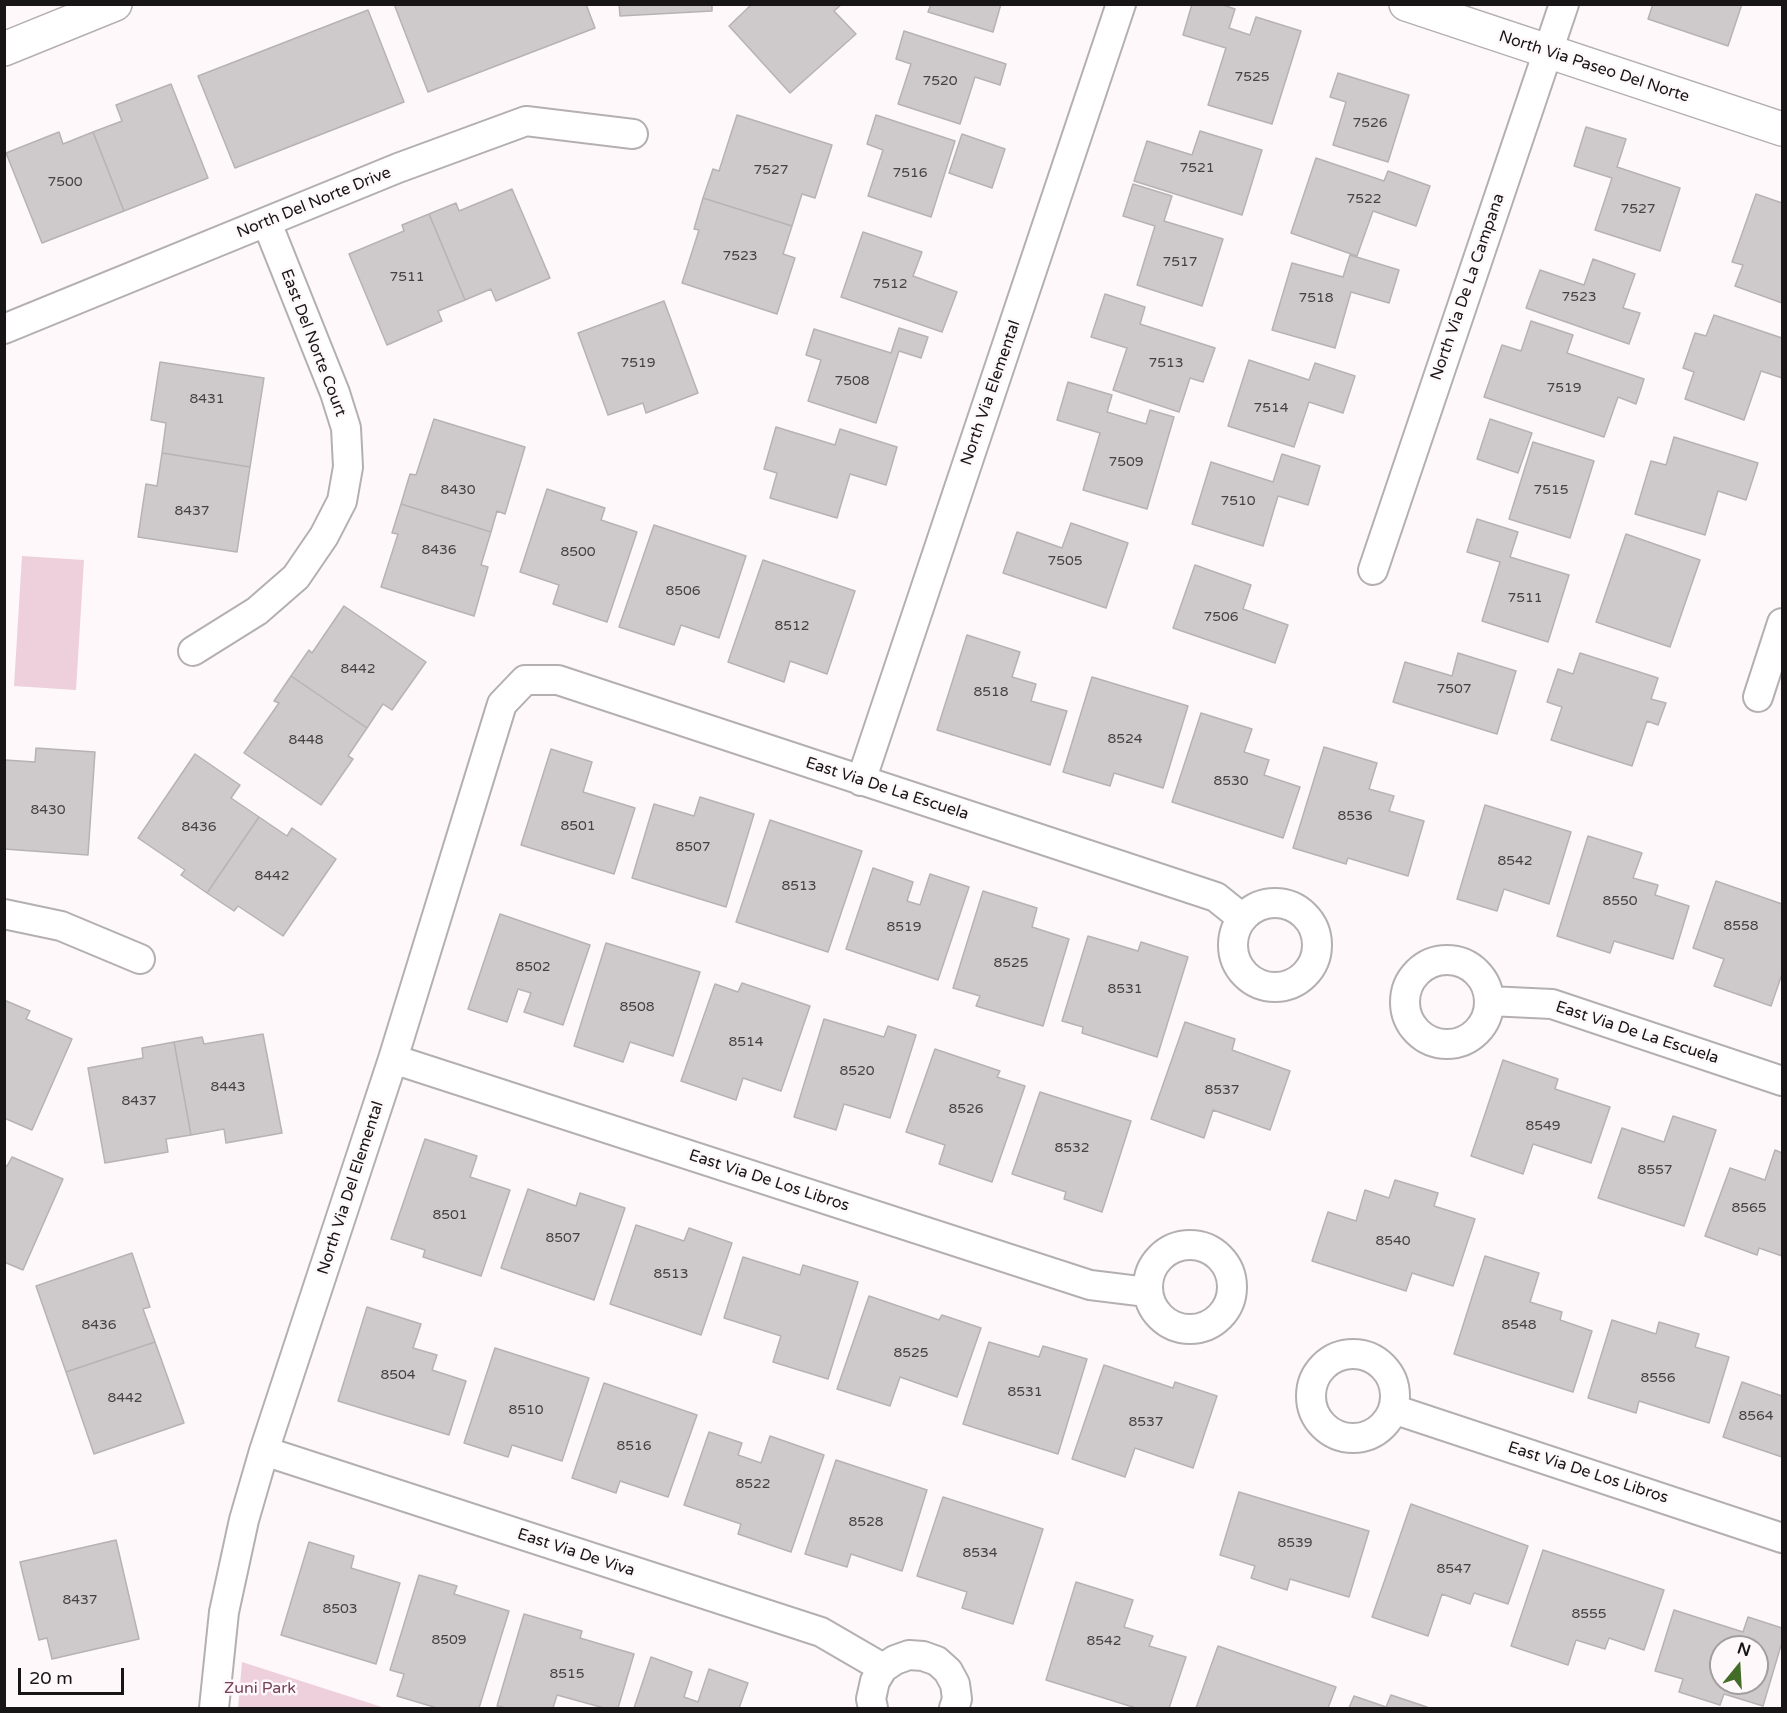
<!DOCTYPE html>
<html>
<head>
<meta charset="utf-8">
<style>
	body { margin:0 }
	#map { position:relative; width:1787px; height:1713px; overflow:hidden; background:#fef8fa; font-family:"Varela Round",sans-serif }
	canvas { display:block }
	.frame { position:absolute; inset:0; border:6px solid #171516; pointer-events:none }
	.north { position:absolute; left:1709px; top:1635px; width:60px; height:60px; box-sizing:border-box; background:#fef8fa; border:2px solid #a29d9f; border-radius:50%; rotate:18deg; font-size:16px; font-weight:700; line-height:24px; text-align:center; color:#171516 }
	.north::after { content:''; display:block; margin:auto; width:21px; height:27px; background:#426c28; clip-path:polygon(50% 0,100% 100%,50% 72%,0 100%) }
	.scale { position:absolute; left:18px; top:1668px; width:106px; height:27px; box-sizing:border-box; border:3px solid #171516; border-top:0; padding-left:8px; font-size:18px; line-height:21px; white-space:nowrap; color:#171516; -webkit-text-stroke:4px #fef8fa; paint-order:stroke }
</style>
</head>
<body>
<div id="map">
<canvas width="1787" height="1713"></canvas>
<div class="frame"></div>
<div class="north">N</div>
<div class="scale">20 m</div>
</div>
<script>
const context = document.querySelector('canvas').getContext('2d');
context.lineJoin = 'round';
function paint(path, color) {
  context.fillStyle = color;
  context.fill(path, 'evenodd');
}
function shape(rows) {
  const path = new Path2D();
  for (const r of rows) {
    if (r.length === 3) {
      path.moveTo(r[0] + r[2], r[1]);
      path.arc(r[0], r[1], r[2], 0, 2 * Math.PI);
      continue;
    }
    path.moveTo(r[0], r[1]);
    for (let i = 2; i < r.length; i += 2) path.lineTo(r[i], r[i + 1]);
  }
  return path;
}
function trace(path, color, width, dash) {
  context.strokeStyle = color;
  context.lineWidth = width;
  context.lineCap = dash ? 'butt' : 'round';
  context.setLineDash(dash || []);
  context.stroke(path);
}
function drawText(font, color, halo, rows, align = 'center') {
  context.font = font + ' "Varela Round",sans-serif';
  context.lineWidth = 5;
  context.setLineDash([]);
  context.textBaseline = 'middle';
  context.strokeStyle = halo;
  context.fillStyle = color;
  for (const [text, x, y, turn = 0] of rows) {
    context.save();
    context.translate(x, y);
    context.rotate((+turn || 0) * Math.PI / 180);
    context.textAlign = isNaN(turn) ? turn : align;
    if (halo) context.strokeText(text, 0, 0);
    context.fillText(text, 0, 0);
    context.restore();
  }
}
const green = shape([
	[22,556,84,560,76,690,14,686],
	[242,1662,385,1708,238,1708]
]);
const building = shape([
	[394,4,586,4,595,28,428,92,394,4],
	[619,4,712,4,712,11,620,16,619,4],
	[752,4,842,4,834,11,856,34,790,93,729,26,752,4],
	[931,4,1001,4,993,32,928,12,931,4],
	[1192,4,1220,4,1235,9,1229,28,1250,35,1256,17,1301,31,1272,124,1208,105,1226,48,1183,35,1192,4],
	[1653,4,1742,4,1728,46,1648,19,1653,4],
	[368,10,404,102,235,168,198,76,368,10],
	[904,31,1006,64,1000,85,975,77,960,124,898,104,911,64,896,59,904,31],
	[1338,73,1409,95,1388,162,1333,145,1346,102,1330,97,1338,73],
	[171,84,208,178,124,211,93,132,122,121,116,105,171,84],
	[737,115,832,145,815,198,802,194,792,226,703,198,713,169,719,171,737,115],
	[876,115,955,141,931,217,868,196,883,150,867,144,876,115],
	[1586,127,1626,139,1617,167,1680,188,1660,251,1595,230,1612,178,1574,166,1586,127],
	[1200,131,1262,150,1242,215,1134,181,1147,141,1192,155,1200,131],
	[59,132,63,144,93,132,124,211,42,243,6,153,59,132],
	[962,134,1005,149,992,188,949,173,962,134],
	[1316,158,1384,181,1388,171,1430,186,1416,226,1373,211,1357,256,1291,233,1316,158],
	[1133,184,1172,196,1164,221,1223,239,1202,306,1137,285,1155,226,1123,216,1133,184],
	[512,189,550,278,496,301,491,289,465,300,429,214,456,203,459,211,512,189],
	[1756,194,1782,203,1782,303,1735,286,1743,265,1732,262,1756,194],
	[703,198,792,226,783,254,795,258,777,314,682,283,699,230,694,229,703,198],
	[429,214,465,300,438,311,442,321,387,345,349,254,404,231,402,225,429,214],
	[863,232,922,252,913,276,957,292,942,332,841,297,863,232],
	[1350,255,1399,270,1389,303,1351,292,1335,348,1272,330,1292,263,1343,277,1350,255],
	[1593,259,1635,274,1623,308,1640,313,1629,344,1526,308,1540,270,1584,285,1593,259],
	[1105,294,1145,307,1140,324,1215,348,1203,382,1190,378,1179,412,1113,390,1127,348,1091,337,1105,294],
	[664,301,698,393,646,413,643,403,608,415,578,333,664,301],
	[1714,315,1782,338,1782,378,1761,371,1744,420,1685,399,1694,372,1683,368,1695,333,1706,336,1714,315],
	[1531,321,1573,335,1567,353,1644,379,1636,404,1618,397,1604,437,1484,397,1502,345,1521,351,1531,321],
	[899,328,928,337,921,358,899,351,876,423,808,401,821,360,806,355,814,329,891,353,899,328],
	[1249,360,1309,380,1315,363,1355,376,1343,413,1309,402,1294,447,1228,426,1249,360],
	[160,362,264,378,250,467,162,453,166,423,151,420,160,362],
	[1068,382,1112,395,1107,412,1146,424,1150,410,1174,417,1147,509,1083,490,1100,433,1057,420,1068,382],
	[434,419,525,447,505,514,497,511,491,532,401,504,410,474,416,475,434,419],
	[1490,419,1532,433,1518,473,1477,459,1490,419],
	[776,427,835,445,840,429,897,447,886,485,850,474,837,518,770,498,777,473,764,469,776,427],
	[1674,437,1758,463,1746,500,1718,491,1705,535,1635,514,1651,461,1666,465,1674,437],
	[1533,442,1594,461,1570,538,1509,519,1533,442],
	[162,453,250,467,237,552,138,537,146,484,157,486,162,453],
	[1282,454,1320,466,1308,505,1278,496,1263,546,1192,524,1211,462,1273,482,1282,454],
	[547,489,605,508,601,520,637,532,607,622,553,604,559,585,520,572,547,489],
	[401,504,491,532,481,565,488,567,474,616,381,587,398,534,392,533,401,504],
	[1477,519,1518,532,1510,557,1569,575,1548,642,1482,621,1500,562,1467,552,1477,519],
	[1071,523,1128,543,1106,608,1003,573,1017,532,1062,548,1071,523],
	[654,525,746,556,719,638,681,625,674,645,619,627,654,525],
	[1626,534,1700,560,1670,647,1596,622,1626,534],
	[763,560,855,591,827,674,790,661,784,682,728,662,763,560],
	[1195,565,1251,585,1243,609,1288,625,1275,663,1173,628,1195,565],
	[344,606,426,662,392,710,383,704,367,728,291,676,309,650,312,653,344,606],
	[967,635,1020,652,1012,677,1036,684,1031,701,1067,711,1050,765,937,730,967,635],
	[1458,653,1516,671,1497,734,1393,702,1405,662,1452,676,1458,653],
	[1580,653,1658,678,1651,699,1666,703,1658,725,1647,721,1632,766,1551,740,1562,707,1547,702,1558,669,1573,674,1580,653],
	[291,676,367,728,348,756,353,759,321,805,244,753,279,703,274,701,291,676],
	[1092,677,1188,706,1163,788,1114,773,1110,786,1063,772,1092,677],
	[1201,713,1252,729,1244,752,1269,760,1264,775,1300,787,1283,838,1172,802,1201,713],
	[1324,747,1377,763,1369,789,1394,796,1389,811,1424,821,1408,876,1348,858,1346,864,1293,848,1324,747],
	[36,748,95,752,88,855,4,849,5,760,35,762,36,748],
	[551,749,592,762,583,792,635,808,614,874,521,845,551,749],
	[195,754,240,785,231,798,259,817,207,893,181,875,185,870,138,838,195,754],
	[700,797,754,814,726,907,632,878,654,804,694,816,700,797],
	[1485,805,1571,832,1549,904,1504,889,1497,911,1457,899,1485,805],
	[259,817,287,836,292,828,336,859,283,936,238,906,234,911,207,893,259,817],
	[770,820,862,851,828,952,736,922,770,820],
	[1588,836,1642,853,1633,878,1658,885,1655,895,1689,906,1673,959,1614,941,1610,953,1557,936,1588,836],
	[873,868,913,882,907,901,920,905,930,874,969,887,938,980,846,949,873,868],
	[1716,881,1782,904,1782,974,1771,1006,1714,986,1724,959,1693,948,1716,881],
	[983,891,1037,908,1032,927,1069,939,1043,1026,976,1006,980,996,953,988,983,891],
	[500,914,590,945,563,1025,524,1012,531,993,518,989,507,1022,468,1009,500,914],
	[1088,936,1138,951,1141,942,1188,957,1157,1057,1082,1033,1083,1027,1062,1021,1088,936],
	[606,943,700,972,673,1056,630,1042,623,1062,574,1046,606,943],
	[742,983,810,1006,781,1091,743,1078,736,1100,681,1081,715,984,738,992,742,983],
	[4,1000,30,1011,26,1019,72,1039,32,1130,4,1118,4,1000],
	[824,1019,884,1037,888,1026,916,1035,890,1118,844,1104,836,1130,794,1117,824,1019],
	[1185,1022,1235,1039,1232,1050,1290,1071,1270,1130,1213,1110,1204,1138,1151,1119,1185,1022],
	[263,1034,282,1133,226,1143,224,1129,191,1135,174,1042,202,1037,204,1044,263,1034],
	[174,1042,191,1135,166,1139,168,1152,105,1163,88,1068,143,1058,142,1048,174,1042],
	[935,1049,1000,1071,997,1077,1025,1086,992,1182,939,1164,945,1145,906,1132,935,1049],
	[1503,1060,1558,1079,1555,1089,1610,1107,1591,1163,1533,1144,1523,1174,1471,1156,1503,1060],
	[1040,1092,1131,1121,1102,1212,1064,1199,1066,1192,1012,1174,1040,1092],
	[1673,1116,1716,1130,1684,1226,1598,1198,1622,1128,1664,1142,1673,1116],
	[425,1139,477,1156,470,1177,510,1190,481,1276,423,1257,425,1250,391,1239,425,1139],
	[1775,1150,1782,1153,1782,1256,1759,1248,1757,1255,1705,1236,1730,1168,1765,1180,1775,1150],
	[12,1157,63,1179,23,1270,4,1262,4,1165,7,1166,12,1157],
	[1395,1180,1438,1193,1434,1206,1475,1219,1453,1286,1412,1273,1406,1291,1312,1261,1328,1212,1356,1221,1365,1190,1389,1198,1395,1180],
	[528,1189,576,1206,580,1193,625,1208,594,1300,501,1268,528,1189],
	[636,1225,684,1241,689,1228,732,1243,701,1335,610,1304,636,1225],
	[132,1253,150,1307,143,1309,155,1342,66,1372,36,1286,132,1253],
	[1485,1256,1539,1273,1530,1302,1562,1312,1560,1320,1592,1331,1573,1392,1454,1354,1485,1256],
	[743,1257,800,1275,803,1265,858,1282,828,1379,773,1362,781,1336,724,1318,743,1257],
	[869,1296,939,1320,942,1315,981,1328,957,1397,900,1377,890,1406,837,1389,869,1296],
	[367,1307,421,1324,413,1348,437,1355,432,1370,466,1381,449,1435,338,1401,367,1307],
	[1612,1320,1656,1334,1659,1322,1699,1334,1695,1347,1729,1357,1709,1423,1639,1401,1636,1413,1588,1398,1612,1320],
	[155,1342,184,1423,94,1454,66,1372,155,1342],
	[989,1342,1039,1357,1043,1346,1087,1359,1058,1454,963,1424,989,1342],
	[495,1348,589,1378,562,1461,512,1445,508,1457,464,1443,495,1348],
	[1104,1365,1173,1388,1175,1382,1217,1396,1193,1468,1135,1448,1125,1477,1072,1459,1104,1365],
	[1742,1382,1782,1396,1782,1457,1723,1437,1742,1382],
	[604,1383,697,1415,668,1497,620,1481,616,1493,572,1478,604,1383],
	[709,1432,742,1443,738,1455,761,1463,770,1436,824,1455,791,1552,738,1534,741,1524,684,1505,709,1432],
	[836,1460,927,1490,902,1571,851,1554,847,1567,805,1554,836,1460],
	[1239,1492,1369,1531,1349,1597,1290,1579,1287,1590,1251,1578,1255,1566,1220,1555,1239,1492],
	[943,1497,1043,1529,1013,1624,962,1608,967,1592,917,1576,943,1497],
	[1411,1504,1528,1546,1508,1604,1474,1593,1470,1604,1442,1594,1428,1636,1372,1617,1411,1504],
	[116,1540,139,1639,52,1659,47,1638,39,1640,20,1562,116,1540],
	[309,1542,354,1556,351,1568,400,1583,376,1664,281,1635,309,1542],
	[1543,1550,1664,1590,1644,1650,1609,1638,1605,1649,1576,1640,1568,1665,1511,1646,1543,1550],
	[419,1575,457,1586,454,1594,509,1611,479,1708,437,1708,397,1696,404,1674,390,1670,419,1575],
	[1076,1582,1133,1600,1124,1627,1153,1636,1149,1646,1186,1657,1169,1708,1136,1708,1046,1680,1076,1582],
	[1674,1610,1743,1632,1748,1617,1782,1628,1782,1642,1763,1706,1724,1694,1720,1705,1679,1692,1683,1679,1655,1671,1674,1610],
	[1721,1647,1757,1647,1757,1683,1721,1683,1721,1647],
	[524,1614,582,1631,580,1638,634,1654,618,1708,604,1708,557,1695,553,1708,506,1708,497,1706,524,1614],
	[1218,1646,1336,1687,1328,1708,1196,1708,1218,1646],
	[651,1657,692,1672,684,1697,698,1702,709,1669,748,1683,739,1708,634,1708,651,1657],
	[1391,1695,1427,1707,1426,1708,1349,1708,1354,1696,1386,1707,1391,1695]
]);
const minor = shape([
	[4,329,398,168,526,121,633,134],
	[1373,570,1564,4],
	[193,651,257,611,296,577,324,536,342,501,348,467,346,428,335,393,267,223],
	[1758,697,1782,623],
	[861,781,1121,4],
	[1275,945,42],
	[4,914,61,926,140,959],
	[1447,1002,42],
	[1489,1001,1552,1004,1782,1081],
	[393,1059,1090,1285,1147,1292],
	[1190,1287,42],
	[1353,1396,42],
	[1393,1409,1782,1538],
	[264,1451,821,1632,883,1668],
	[214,1708,224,1612,244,1520,264,1451,393,1059,502,704,525,680,558,680,1216,897,1242,918],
	[873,1708,871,1699,875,1681,883,1668,895,1660,909,1655,923,1656,937,1661,948,1671,955,1684,957,1699,954,1708]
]);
const tertiary = shape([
	[1406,4,1782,129],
	[4,49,115,4]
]);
const numberNames = [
	["7525",1252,77],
	["7520",940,81],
	["7526",1370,123],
	["7521",1197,168],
	["7527",771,170],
	["7516",910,173],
	["7500",65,182],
	["7522",1364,199],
	["7527",1638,209],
	["7523",740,256],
	["7517",1180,262],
	["7511",407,277],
	["7512",890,284],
	["7523",1579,297],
	["7518",1316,298],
	["7519",638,363],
	["7513",1166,363],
	["7508",852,381],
	["7519",1564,388],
	["8431",207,399],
	["7514",1271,408],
	["7509",1126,462],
	["8430",458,490],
	["7515",1551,490],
	["7510",1238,501],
	["8437",192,511],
	["8436",439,550],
	["8500",578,552],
	["7505",1065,561],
	["8506",683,591],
	["7511",1525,598],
	["7506",1221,617],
	["8512",792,626],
	["8442",358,669],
	["7507",1454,689],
	["8518",991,692],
	["8524",1125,739],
	["8448",306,740],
	["8530",1231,781],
	["8430",48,810],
	["8536",1355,816],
	["8501",578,826],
	["8436",199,827],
	["8507",693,847],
	["8542",1515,861],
	["8442",272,876],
	["8513",799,886],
	["8550",1620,901],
	["8558",1741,926],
	["8519",904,927],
	["8525",1011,963],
	["8502",533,967],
	["8531",1125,989],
	["8508",637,1007],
	["8514",746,1042],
	["8520",857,1071],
	["8443",228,1087],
	["8537",1222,1090],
	["8437",139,1101],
	["8526",966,1109],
	["8549",1543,1126],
	["8532",1072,1148],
	["8557",1655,1170],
	["8565",1749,1208],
	["8501",450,1215],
	["8507",563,1238],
	["8540",1393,1241],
	["8513",671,1274],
	["8436",99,1325],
	["8548",1519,1325],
	["8525",911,1353],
	["8504",398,1375],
	["8556",1658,1378],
	["8531",1025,1392],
	["8442",125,1398],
	["8510",526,1410],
	["8564",1756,1416],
	["8537",1146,1422],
	["8516",634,1446],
	["8522",753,1484],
	["8528",866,1522],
	["8539",1295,1543],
	["8534",980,1553],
	["8547",1454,1569],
	["8437",80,1600],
	["8503",340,1609],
	["8555",1589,1614],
	["8509",449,1640],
	["8542",1104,1641],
	["8515",567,1674]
];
const streetNames = [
	["North Via Paseo Del Norte",1594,67,18],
	["North Del Norte Drive",314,203,-22],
	["North Via De La Campana",1468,287,-71],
	["East Del Norte Court",313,343,69],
	["North Via Elemental",991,393,-71],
	["East Via De La Escuela",887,789,18],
	["East Via De La Escuela",1637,1033,18],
	["East Via De Los Libros",769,1181,18],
	["North Via Del Elemental",351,1188,-72],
	["East Via De Los Libros",1588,1473,18],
	["East Via De Viva",576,1553,18]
];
const parkNames = [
	["Zuni Park",260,1689]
];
paint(green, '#edd0db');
paint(building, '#cec9cb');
trace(building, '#b7b2b4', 1.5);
trace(minor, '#b4afb1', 32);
trace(tertiary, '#b4afb1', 36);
trace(minor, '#fff', 28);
trace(tertiary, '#fff', 33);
drawText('14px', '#454243', null, numberNames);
drawText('16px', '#171516', '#fef8fa', streetNames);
drawText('16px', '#764258', '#fef8fa', parkNames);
</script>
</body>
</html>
